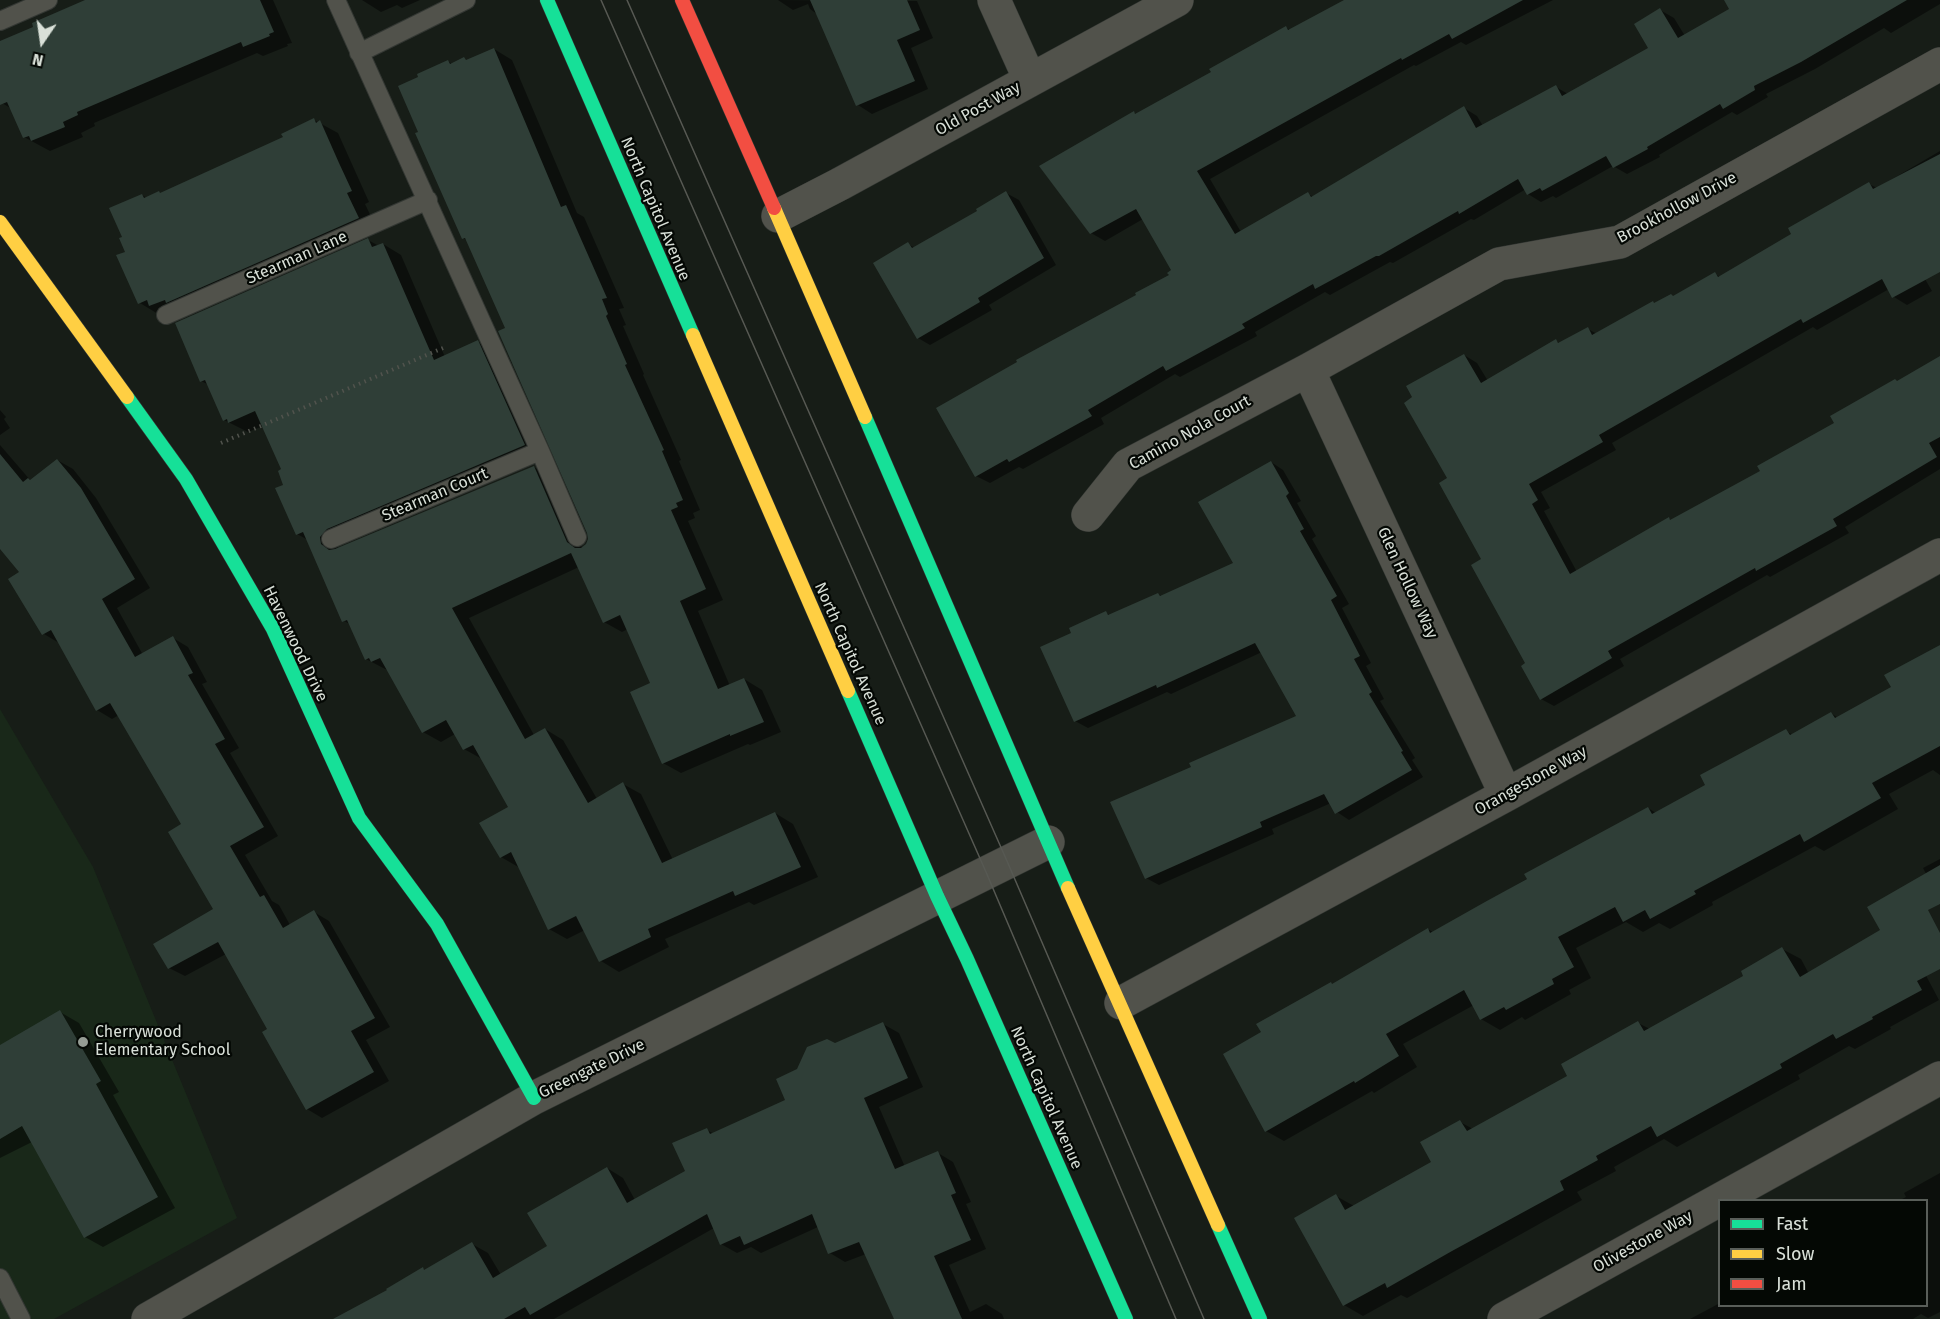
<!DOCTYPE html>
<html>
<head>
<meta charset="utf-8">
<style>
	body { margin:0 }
	#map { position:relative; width:1940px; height:1319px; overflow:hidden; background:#171d17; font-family:"Fira Sans",sans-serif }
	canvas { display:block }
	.legend { position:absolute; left:1718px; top:1199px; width:210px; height:108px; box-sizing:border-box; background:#040804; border:2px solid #595e59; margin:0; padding:8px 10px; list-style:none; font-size:18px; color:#d9e0d8 }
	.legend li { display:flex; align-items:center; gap:12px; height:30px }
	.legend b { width:30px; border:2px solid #595e59 }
	.north { position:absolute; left:12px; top:12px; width:60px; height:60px; -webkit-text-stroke:4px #040804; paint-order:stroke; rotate:193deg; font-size:16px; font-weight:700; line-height:24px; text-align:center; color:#d9e0d8 }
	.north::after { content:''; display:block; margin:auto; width:21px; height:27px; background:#d9e0d8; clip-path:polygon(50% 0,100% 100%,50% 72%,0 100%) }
</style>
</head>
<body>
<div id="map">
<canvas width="1940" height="1319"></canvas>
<ul class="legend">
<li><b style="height:8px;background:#16e098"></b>Fast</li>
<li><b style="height:8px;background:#ffcf43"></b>Slow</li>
<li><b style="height:8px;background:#f24e42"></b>Jam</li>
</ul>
<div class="north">N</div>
</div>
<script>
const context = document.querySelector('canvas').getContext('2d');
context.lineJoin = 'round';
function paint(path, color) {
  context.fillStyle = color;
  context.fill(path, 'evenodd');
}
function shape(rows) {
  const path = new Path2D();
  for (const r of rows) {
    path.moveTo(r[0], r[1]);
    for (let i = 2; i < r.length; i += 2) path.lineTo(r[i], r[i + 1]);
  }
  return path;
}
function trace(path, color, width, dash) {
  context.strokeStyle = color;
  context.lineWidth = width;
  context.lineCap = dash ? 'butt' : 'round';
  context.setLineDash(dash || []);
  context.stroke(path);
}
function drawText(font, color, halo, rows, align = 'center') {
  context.font = font + ' "Fira Sans",sans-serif';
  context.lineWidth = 4.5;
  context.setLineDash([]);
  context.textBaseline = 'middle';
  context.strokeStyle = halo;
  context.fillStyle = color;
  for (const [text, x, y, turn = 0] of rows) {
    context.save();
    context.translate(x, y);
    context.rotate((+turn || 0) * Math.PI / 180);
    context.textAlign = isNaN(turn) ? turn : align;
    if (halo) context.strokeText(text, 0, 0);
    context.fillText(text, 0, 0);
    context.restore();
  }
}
const built = shape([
	[0,709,93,867,237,1218,54,1319,0,1319]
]);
const shadow = shape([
	[87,0,273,0,292,43,287,44,288,46,263,56,257,53,94,123,95,126,81,133,83,137,50,151,24,137,12,109,2,103,0,99,0,43,36,27],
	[362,0,420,0,402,8,397,5,381,12],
	[778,0,917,1,933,38,911,48,928,89,872,114,858,105,817,14,810,9,808,4,793,10],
	[1346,0,1553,0,1466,45,1461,42,1416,66,1414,65,1210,179,1241,232,1308,194,1314,197,1464,108,1477,116,1483,126,1556,87,1568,94,1650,49,1660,10,1674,18,1685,36,1731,10,1735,0,1940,0,1940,4,1891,33,1884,28,1815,69,1766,94,1768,97,1737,115,1732,112,1659,155,1660,157,1627,174,1613,166,1556,198,1553,196,1541,202,1528,194,1526,189,1474,220,1471,219,1393,263,1390,262,1330,295,1325,292,1255,332,1257,336,1180,377,1175,374,1101,418,1104,424,1023,469,1019,467,990,483,976,476,1084,326,1171,275,1173,271,1143,219,1105,241,1091,233,1134,113,1137,115,1213,73,1286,28,1291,30],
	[494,49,512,60,577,213,584,217,624,308,619,309,626,325,623,326,644,374,643,375,681,460,679,461,700,510,693,513,695,518,688,521,723,600,698,611,730,686,744,679,762,690,781,732,750,745,748,744,681,773,663,763,652,684,628,629,622,632,604,622,579,567,469,618,534,735,545,729,563,740,597,799,623,784,641,794,673,860,775,813,793,824,818,877,754,905,749,902,665,939,669,947,619,972,601,961,585,930,567,939,549,929,520,868,501,857,510,807,482,759,464,749,455,734,441,742,423,732,389,671,366,659,352,625,344,621,308,540,297,534,283,470,263,426,248,432,224,420,209,385,201,381,368,240,379,246,383,244,401,255,445,357,478,342,496,353,542,455,345,538,335,551,534,467,552,478,582,548,587,545,590,539,507,329,468,241,463,238,420,133,448,61,452,64,464,59,468,61],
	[314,120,338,133,369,202,365,204,377,229,158,314,140,303,124,238,142,195,147,198,162,194,285,138],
	[1940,151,1940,270,1925,279,1932,291,1907,305,1894,297,1889,289,1817,330,1813,327,1612,443,1616,450,1541,492,1550,508,1544,511,1577,572,1669,519,1672,521,1762,472,1898,382,1940,361,1940,469,1845,527,1849,533,1770,577,1767,575,1620,659,1624,666,1554,706,1541,699,1449,478,1464,355,1477,363,1488,381,1556,341,1561,344,1588,329,1597,334,1655,304,1674,297,1715,274,1720,277,1793,235,1869,184,1877,188],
	[1006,193,1019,200,1056,265,989,305,992,310,930,345,918,338,908,244,915,248,979,211],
	[0,410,6,417,4,419,10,428,0,435],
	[0,445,31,481,57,460,73,469,96,498,150,588,117,608,143,655,173,638,188,647,207,682,202,684,239,748,230,753,278,836,245,855,272,901,279,905,290,925,314,912,329,921,390,1027,366,1040,389,1081,322,1118,307,1109,269,1030,226,954,185,976,169,968,215,910,183,824,119,715,112,719,97,710,59,643,44,634,10,579,21,572,0,547],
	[1271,462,1283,470,1301,501,1297,503,1316,536,1312,539,1349,604,1342,608,1371,663,1366,666,1384,699,1380,701,1415,758,1412,760,1423,777,1349,820,1337,812,1331,803,1272,829,1274,834,1159,885,1146,878,1193,768,1298,717,1262,652,1171,694,1167,692,1088,728,1075,721,1073,634,1106,613,1111,616,1158,594,1163,597,1235,564],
	[1940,645,1940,775,1933,770,1889,794,1898,809,1824,851,1815,846,1712,902,1713,905,1670,929,1659,923,1643,932,1626,922,1576,948,1591,978,1569,990,1571,994,1525,1020,1522,1017,1500,1030,1481,1019,1474,1005,1403,1044,1417,1067,1374,1093,1372,1091,1284,1141,1266,1131,1263,1033,1333,985,1428,929,1434,933,1648,808,1656,813,1707,785,1786,731,1793,735,1831,713,1838,718,1893,688],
	[1940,859,1940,900,1923,868],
	[1906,938,1939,1000,1890,1027,1891,1029,1855,1049,1849,1046,1798,1075,1800,1079,1677,1147,1664,1139,1614,1167,1616,1171,1577,1192,1582,1200,1407,1298,1401,1295,1363,1316,1344,1305,1336,1196,1354,1206,1433,1162,1460,1122,1473,1129,1569,1076,1638,1023,1650,1029,1745,976,1782,949,1801,959,1809,974],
	[60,1012,79,1023,119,1092,113,1095,175,1208,103,1247,85,1237,32,1142,0,1158,0,1046],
	[883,1024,899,1033,923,1087,879,1107,905,1167,938,1153,953,1162,971,1202,966,1204,986,1249,949,1265,970,1312,986,1304,1002,1314,1004,1319,895,1319,866,1254,845,1262,830,1253,818,1227,761,1253,751,1247,737,1253,721,1244,714,1228,554,1319,345,1319,423,1269,425,1271,472,1244,488,1253,501,1275,549,1247,607,1168,623,1178,635,1200,687,1171,707,1130,714,1134,787,1101,798,1070,835,1045],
	[1940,1173,1940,1312,1928,1318,1921,1314,1913,1319,1690,1319,1720,1303,1720,1306,1926,1306,1926,1200,1900,1200,1906,1197,1904,1193]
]);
const building = shape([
	[85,0,260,0,274,32,269,34,270,36,243,47,241,42,77,112,78,115,63,122,65,127,31,141,29,136,23,138,7,102,0,105,0,41,33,27,32,23],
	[810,0,907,0,920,30,897,40,915,81,856,106],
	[1344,0,1523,0,1452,39,1449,34,1402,60,1401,58,1197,171,1235,234,1308,192,1311,197,1464,106,1476,128,1556,85,1562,96,1648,48,1634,24,1660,8,1678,38,1729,9,1724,0,1907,0,1801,62,1754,86,1755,90,1723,109,1720,104,1647,147,1648,149,1613,168,1606,156,1542,191,1540,188,1527,195,1518,179,1459,214,1458,211,1379,256,1376,256,1315,289,1313,284,1242,324,1245,328,1166,371,1163,366,1088,410,1092,416,1009,462,1007,459,975,477,936,408,1017,362,1016,360,1136,295,1135,293,1169,275,1167,273,1171,270,1136,209,1090,234,1039,166,1134,111,1135,114,1211,72,1209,69,1286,26,1288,30],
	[494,48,561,207,566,205,607,298,602,299,608,314,606,316,627,364,625,365,664,450,662,451,683,500,676,503,678,507,671,510,706,589,680,601,718,689,744,678,764,722,730,736,730,734,662,764,630,692,650,683,620,615,603,623,571,553,452,608,525,739,545,728,588,803,623,782,662,863,775,812,801,867,735,896,733,891,648,929,651,937,599,962,576,916,548,930,511,852,500,858,479,823,508,807,473,745,463,750,446,720,422,733,380,658,371,662,369,658,365,660,347,620,342,622,303,532,296,535,275,488,283,485,278,471,281,469,255,411,228,423,227,419,223,421,205,380,200,382,175,323,368,238,372,247,383,243,434,360,478,340,525,445,327,529,320,537,321,544,329,550,335,549,534,466,567,542,575,548,581,548,586,544,588,539,587,533,498,331,505,328,465,238,462,239,415,133,418,132,398,86,418,77,417,74,448,60,450,64,464,57,466,60],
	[314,118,316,123,320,120,339,163,352,191,347,193,359,218,166,303,165,300,149,306,147,300,138,304,116,255,125,252,119,238,122,237,109,208,142,194,144,198,159,191,160,193,283,137,281,134],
	[1940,154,1940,272,1892,298,1882,279,1803,323,1801,319,1599,435,1603,442,1529,484,1538,500,1532,504,1570,574,1669,517,1670,520,1760,471,1757,466,1834,423,1830,416,1895,379,1897,381,1940,356,1940,437,1929,443,1937,457,1833,519,1837,526,1756,571,1755,568,1608,651,1612,658,1540,700,1521,666,1525,663,1471,565,1481,559,1439,483,1447,478,1404,403,1412,397,1406,386,1464,354,1481,383,1556,339,1558,343,1588,327,1592,335,1653,301,1654,303,1671,294,1673,296,1715,272,1718,277,1791,234,1788,228,1869,182,1873,189],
	[1006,191,1044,258,978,298,980,302,917,339,873,263,908,242,912,248,977,211,976,209],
	[0,454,23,482,28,478,30,480,57,459,81,488,135,579,102,599,135,657,173,636,193,673,188,675,225,739,215,744,264,827,230,846,260,897,264,895,283,928,314,910,375,1018,351,1031,374,1072,306,1110,262,1032,267,1029,218,942,168,969,153,944,213,909,168,832,181,824,110,703,96,711,51,630,42,635,8,579,19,572,0,549],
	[1271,461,1289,493,1286,496,1304,529,1300,531,1337,596,1331,600,1360,656,1354,659,1372,692,1369,694,1403,751,1401,752,1412,770,1335,814,1324,794,1260,822,1262,827,1145,879,1110,802,1191,767,1189,763,1296,716,1255,643,1157,688,1156,685,1074,722,1040,647,1071,633,1069,628,1106,611,1108,615,1158,593,1160,596,1233,563,1198,502],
	[1940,645,1940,746,1872,783,1881,798,1804,842,1800,834,1694,891,1696,894,1650,919,1645,910,1623,922,1615,907,1558,937,1574,967,1552,979,1554,984,1506,1010,1504,1007,1480,1020,1464,990,1386,1034,1399,1056,1355,1083,1354,1081,1265,1132,1223,1054,1261,1032,1256,1024,1331,982,1332,984,1428,928,1430,933,1485,902,1527,879,1524,874,1648,807,1652,814,1705,785,1700,775,1786,729,1790,735,1831,712,1835,718,1891,687,1884,675],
	[1940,865,1940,904,1928,910,1940,933,1940,969,1917,981,1922,990,1872,1017,1873,1019,1836,1039,1833,1034,1780,1064,1782,1068,1657,1137,1651,1126,1596,1156,1598,1160,1560,1181,1564,1190,1452,1251,1387,1288,1385,1283,1343,1306,1294,1218,1336,1194,1345,1210,1431,1162,1420,1142,1460,1120,1467,1131,1567,1076,1561,1064,1638,1021,1644,1031,1743,976,1741,971,1782,947,1800,977,1880,930,1867,907],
	[60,1010,101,1081,96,1084,158,1197,84,1238,22,1126,0,1139,0,1045],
	[883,1022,908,1078,864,1098,895,1169,938,1151,956,1193,951,1195,971,1240,934,1256,962,1319,894,1319,859,1242,828,1254,812,1214,744,1245,740,1236,720,1245,707,1214,530,1315,525,1307,504,1319,333,1319,387,1290,386,1289,423,1267,424,1270,472,1242,493,1278,547,1246,527,1213,607,1167,627,1203,685,1171,672,1143,707,1128,710,1134,785,1100,776,1079,797,1069,807,1047,827,1039,835,1043]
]);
const path = shape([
	[221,443,443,348]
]);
const lane = shape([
	[336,0,540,451,577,537],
	[0,21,48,0],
	[359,53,466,0],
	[166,315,428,200],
	[331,539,540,451],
	[0,1278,21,1319]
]);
const street = shape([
	[994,0,1030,80],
	[778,216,840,184,1177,0],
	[1308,370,1506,795],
	[1088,515,1128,465,1308,370,1499,264,1620,242,1940,64],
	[1121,1003,1506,795,1940,555],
	[148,1319,534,1098,1048,842],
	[1504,1319,1940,1078]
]);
const fast = shape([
	[547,0,693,335],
	[127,397,186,479,273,629,359,818,437,924,534,1098],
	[865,417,1068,888],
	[848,691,937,896,967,959,1126,1319],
	[1218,1225,1260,1319]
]);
const slow = shape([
	[774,208,865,417],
	[0,222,127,397],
	[693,335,848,691],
	[1068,888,1218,1225]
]);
const jam = shape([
	[682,0,774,208]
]);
const tram = shape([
	[601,0,986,872,1176,1319],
	[627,0,1007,861,1204,1319]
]);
const markers = [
	[83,1042,6,"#959c94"]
];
const streetNames = [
	["Old Post Way",978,109,-29],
	["Brookhollow Drive",1677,208,-28],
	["North Capitol Avenue",655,209,67],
	["Stearman Lane",297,258,-24],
	["Camino Nola Court",1190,433,-29],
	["Stearman Court",435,495,-23],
	["Glen Hollow Way",1407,583,65],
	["Havenwood Drive",295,644,64],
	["North Capitol Avenue",850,654,66],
	["Orangestone Way",1531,781,-29],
	["Greengate Drive",592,1069,-26],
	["North Capitol Avenue",1046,1098,66],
	["Olivestone Way",1643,1242,-29]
];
const poiNames = [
	["Cherrywood",95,1033],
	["Elementary School",95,1051]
];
paint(built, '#192819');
paint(shadow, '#0007');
paint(building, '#2f3e37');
trace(lane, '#333733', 20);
trace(street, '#333733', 34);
trace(fast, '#333733', 15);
trace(slow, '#333733', 15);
trace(jam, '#333733', 15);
trace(path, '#51534d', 4, [1.5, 4.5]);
trace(lane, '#51524b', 18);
trace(street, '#51524b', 33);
trace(fast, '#16e098', 14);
trace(slow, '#ffcf43', 14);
trace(jam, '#f24e42', 14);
trace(tram, '#575953', 1.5);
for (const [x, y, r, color] of markers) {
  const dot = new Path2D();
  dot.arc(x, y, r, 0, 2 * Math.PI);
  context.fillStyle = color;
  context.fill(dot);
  trace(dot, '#040804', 2);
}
drawText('16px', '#d9e0d8', '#040804', streetNames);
drawText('16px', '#d9e0d8', '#040804', poiNames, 'left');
</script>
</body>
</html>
